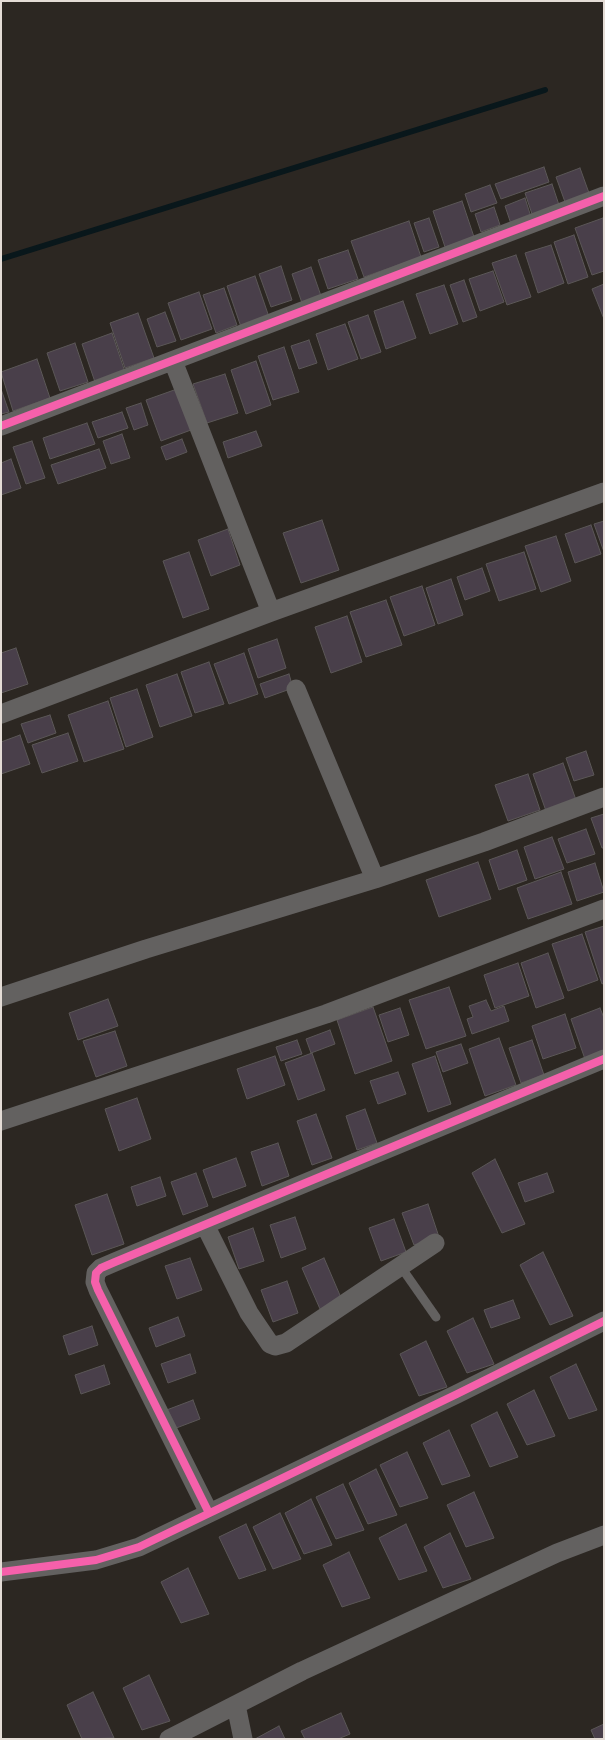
<!DOCTYPE html>
<html>
<head>
<meta charset="utf-8">
<style>
	body { margin:0 }
	#map { position:relative; width:605px; height:1740px; overflow:hidden; background:#2c2722; font-family:"Open Sans",sans-serif }
	canvas { display:block }
	.frame { position:absolute; inset:0; border:2px solid #e4dcd6; pointer-events:none }
</style>
</head>
<body>
<div id="map">
<canvas width="605" height="1740"></canvas>
<div class="frame"></div>
</div>
<script>
const context = document.querySelector('canvas').getContext('2d');
context.lineJoin = 'round';
function shape(rows) {
  const path = new Path2D();
  for (const r of rows) {
    path.moveTo(r[0], r[1]);
    for (let i = 2; i < r.length; i += 2) path.lineTo(r[i], r[i + 1]);
  }
  return path;
}
function trace(path, color, width, dash) {
  context.strokeStyle = color;
  context.lineWidth = width;
  context.lineCap = dash ? 'butt' : 'round';
  context.setLineDash(dash || []);
  context.stroke(path);
}
function paint(path, color) {
  context.fillStyle = color;
  context.fill(path, 'evenodd');
}
const stream = shape([
	[1,259,545,90]
]);
const building = shape([
	[544,167,549,182,501,199,495,184,544,167],
	[580,168,589,193,565,202,556,177,580,168],
	[552,184,560,208,533,217,525,193,552,184],
	[490,185,497,203,471,212,465,194,490,185],
	[525,198,531,217,511,224,505,206,525,198],
	[462,201,474,237,445,247,433,211,462,201],
	[494,207,500,225,481,232,475,214,494,207],
	[429,218,439,247,424,252,414,223,429,218],
	[603,218,604,271,592,275,575,228,603,218],
	[409,221,421,257,364,277,351,241,409,221],
	[574,235,588,277,568,284,554,242,574,235],
	[551,245,564,283,538,293,525,253,551,245],
	[348,250,358,279,328,289,318,260,348,250],
	[516,255,531,297,507,305,492,263,516,255],
	[281,266,292,300,271,307,259,274,281,266],
	[311,267,321,296,302,303,292,274,311,267],
	[493,271,504,302,480,311,469,279,493,271],
	[255,276,269,317,241,327,227,286,255,276],
	[464,280,477,317,463,322,450,285,464,280],
	[604,284,604,319,592,289,604,284],
	[444,285,458,324,430,334,416,294,444,285],
	[224,288,237,325,216,333,203,295,224,288],
	[199,292,212,329,181,340,168,303,199,292],
	[403,301,416,338,386,349,374,311,403,301],
	[165,312,176,341,157,347,147,319,165,312],
	[138,313,154,358,125,368,110,323,138,313],
	[368,315,381,352,361,359,348,322,368,315],
	[345,324,358,359,328,370,316,334,345,324],
	[112,333,125,372,95,382,82,344,112,333],
	[309,340,317,363,299,369,291,346,309,340],
	[75,343,88,382,60,391,47,353,75,343],
	[284,347,299,392,273,400,258,356,284,347],
	[37,359,50,398,13,411,1,372,37,359],
	[256,361,271,405,246,414,231,370,256,361],
	[225,374,238,413,207,423,193,384,225,374],
	[1,389,9,412,1,414,1,389],
	[177,389,191,430,161,441,146,400,177,389],
	[141,403,148,425,134,430,126,408,141,403],
	[122,412,128,428,98,438,92,422,122,412],
	[87,423,95,444,50,459,43,438,87,423],
	[256,431,262,446,228,458,223,442,256,431],
	[122,434,130,458,111,464,103,441,122,434],
	[182,439,187,452,166,460,161,447,182,439],
	[32,441,45,478,26,484,13,447,32,441],
	[99,449,106,468,58,484,51,465,99,449],
	[11,459,21,488,1,495,1,463,11,459],
	[322,520,339,570,301,583,283,533,322,520],
	[604,521,604,552,594,524,604,521],
	[591,525,601,554,575,563,565,534,591,525],
	[228,529,240,565,211,576,198,540,228,529],
	[556,536,571,581,541,592,525,546,556,536],
	[189,552,209,609,183,618,163,561,189,552],
	[524,552,536,589,499,601,486,564,524,552],
	[482,568,490,591,465,600,457,577,482,568],
	[451,579,463,615,438,624,426,588,451,579],
	[422,586,435,625,404,636,390,597,422,586],
	[386,600,402,645,366,657,350,612,386,600],
	[347,616,362,662,331,673,315,627,347,616],
	[277,639,286,668,258,678,248,649,277,639],
	[16,648,28,684,1,693,1,653,16,648],
	[244,653,258,694,229,704,214,664,244,653],
	[209,662,224,704,195,713,181,672,209,662],
	[177,674,192,716,160,727,146,685,177,674],
	[289,674,293,688,265,698,260,684,289,674],
	[137,689,153,737,126,747,110,698,137,689],
	[108,701,124,749,84,762,68,715,108,701],
	[50,715,56,733,28,743,21,724,50,715],
	[68,733,78,761,42,773,32,745,68,733],
	[20,735,30,764,1,774,1,742,20,735],
	[586,751,594,775,574,781,566,758,586,751],
	[563,763,576,800,546,811,533,774,563,763],
	[528,774,540,810,508,821,495,785,528,774],
	[604,814,604,848,602,848,591,818,604,814],
	[586,829,595,854,567,863,558,839,586,829],
	[552,837,564,869,535,879,524,847,552,837],
	[517,850,527,880,499,890,489,860,517,850],
	[478,862,491,899,439,917,426,880,478,862],
	[595,863,604,892,577,901,568,872,595,863],
	[561,872,572,904,528,919,517,888,561,872],
	[604,926,604,983,602,984,585,932,604,926],
	[582,934,598,980,568,991,552,944,582,934],
	[548,953,564,998,536,1008,521,963,548,953],
	[518,963,529,996,495,1008,484,975,518,963],
	[449,987,466,1036,426,1049,409,1000,449,987],
	[108,999,118,1026,78,1040,69,1013,108,999],
	[486,1000,491,1011,504,1006,509,1021,472,1034,467,1019,473,1017,469,1006,486,1000],
	[373,1007,392,1061,355,1074,337,1020,373,1007],
	[400,1008,409,1035,388,1042,379,1015,400,1008],
	[600,1008,604,1018,604,1056,586,1062,571,1019,600,1008],
	[565,1014,576,1048,543,1059,532,1026,565,1014],
	[330,1030,335,1044,311,1053,306,1039,330,1030],
	[115,1031,127,1066,96,1077,83,1041,115,1031],
	[499,1038,516,1085,485,1096,469,1049,499,1038],
	[297,1040,302,1054,281,1061,276,1047,297,1040],
	[532,1040,544,1075,521,1083,509,1048,532,1040],
	[461,1044,468,1063,443,1072,436,1052,461,1044],
	[312,1053,325,1090,298,1100,285,1063,312,1053],
	[275,1056,285,1085,247,1099,237,1069,275,1056],
	[435,1056,451,1104,428,1112,412,1064,435,1056],
	[398,1072,406,1094,378,1104,370,1081,398,1072],
	[137,1098,151,1139,119,1151,105,1109,137,1098],
	[365,1109,377,1143,357,1150,346,1116,365,1109],
	[316,1114,332,1158,312,1165,297,1121,316,1114],
	[278,1143,289,1176,262,1186,251,1152,278,1143],
	[236,1158,246,1186,213,1198,203,1170,236,1158],
	[495,1159,525,1224,502,1233,472,1173,495,1159],
	[196,1173,208,1206,183,1215,171,1182,196,1173],
	[547,1173,554,1192,525,1202,518,1183,547,1173],
	[160,1177,166,1196,137,1206,131,1187,160,1177],
	[107,1194,124,1244,92,1255,75,1205,107,1194],
	[428,1204,439,1237,414,1245,402,1213,428,1204],
	[295,1217,306,1249,281,1258,270,1225,295,1217],
	[394,1219,406,1252,381,1261,369,1228,394,1219],
	[253,1228,264,1261,239,1269,228,1237,253,1228],
	[543,1252,573,1316,550,1325,520,1265,543,1252],
	[190,1258,202,1290,177,1299,165,1266,190,1258],
	[324,1258,342,1300,320,1309,302,1268,324,1258],
	[287,1281,298,1313,273,1322,261,1290,287,1281],
	[513,1300,520,1318,491,1328,484,1310,513,1300],
	[178,1317,185,1336,156,1347,149,1328,178,1317],
	[473,1318,494,1364,467,1373,447,1331,473,1318],
	[92,1326,98,1345,69,1355,63,1336,92,1326],
	[426,1341,447,1387,419,1396,400,1354,426,1341],
	[190,1354,196,1373,168,1383,161,1364,190,1354],
	[576,1364,597,1410,569,1419,550,1377,576,1364],
	[104,1365,110,1384,81,1394,75,1375,104,1365],
	[534,1390,555,1436,527,1445,507,1404,534,1390],
	[193,1400,200,1419,171,1430,164,1411,193,1400],
	[497,1412,518,1457,490,1467,471,1425,497,1412],
	[449,1430,470,1476,442,1485,423,1443,449,1430],
	[407,1452,428,1498,400,1507,380,1465,407,1452],
	[376,1469,397,1515,368,1524,349,1483,376,1469],
	[343,1484,364,1530,336,1539,316,1497,343,1484],
	[474,1492,494,1538,466,1547,447,1505,474,1492],
	[311,1499,332,1545,304,1554,285,1513,311,1499],
	[280,1513,301,1559,273,1569,253,1527,280,1513],
	[246,1524,266,1570,239,1579,219,1537,246,1524],
	[406,1524,427,1571,399,1580,379,1538,406,1524],
	[450,1533,471,1579,443,1588,424,1547,450,1533],
	[349,1552,370,1598,342,1607,323,1565,349,1552],
	[188,1568,209,1614,181,1623,161,1582,188,1568],
	[149,1675,170,1721,142,1730,123,1688,149,1675],
	[93,1692,114,1738,82,1739,67,1705,93,1692],
	[341,1713,350,1734,338,1739,305,1739,301,1731,341,1713],
	[604,1724,604,1739,595,1739,591,1730,604,1724],
	[279,1726,285,1739,255,1739,279,1726]
]);
const service = shape([
	[401,1267,436,1317]
]);
const minor = shape([
	[173,361,271,612],
	[1,426,604,196],
	[296,689,375,879],
	[1,714,271,612,604,492],
	[1,997,146,949,375,879,484,842,604,797],
	[1,1121,326,1014,604,909],
	[205,1225,249,1313,270,1344,275,1346,286,1343,435,1243],
	[209,1513,98,1290,95,1282,96,1273,101,1268,115,1262,604,1059],
	[1,1572,96,1560,139,1547,457,1394,604,1321],
	[236,1705,243,1739],
	[169,1739,302,1671,557,1553,604,1535]
]);
const cycleway = shape([
	[1,426,604,196],
	[209,1513,98,1290,95,1282,96,1273,101,1268,115,1262,604,1059],
	[1,1572,96,1560,139,1547,457,1394,604,1321]
]);
trace(stream, '#09171b', 6);
paint(building, '#493f4a');
trace(building, '#5b5757', 1);
trace(service, '#636160', 9);
trace(minor, '#636160', 19);
trace(cycleway, '#f560ab', 8);
</script>
</body>
</html>
